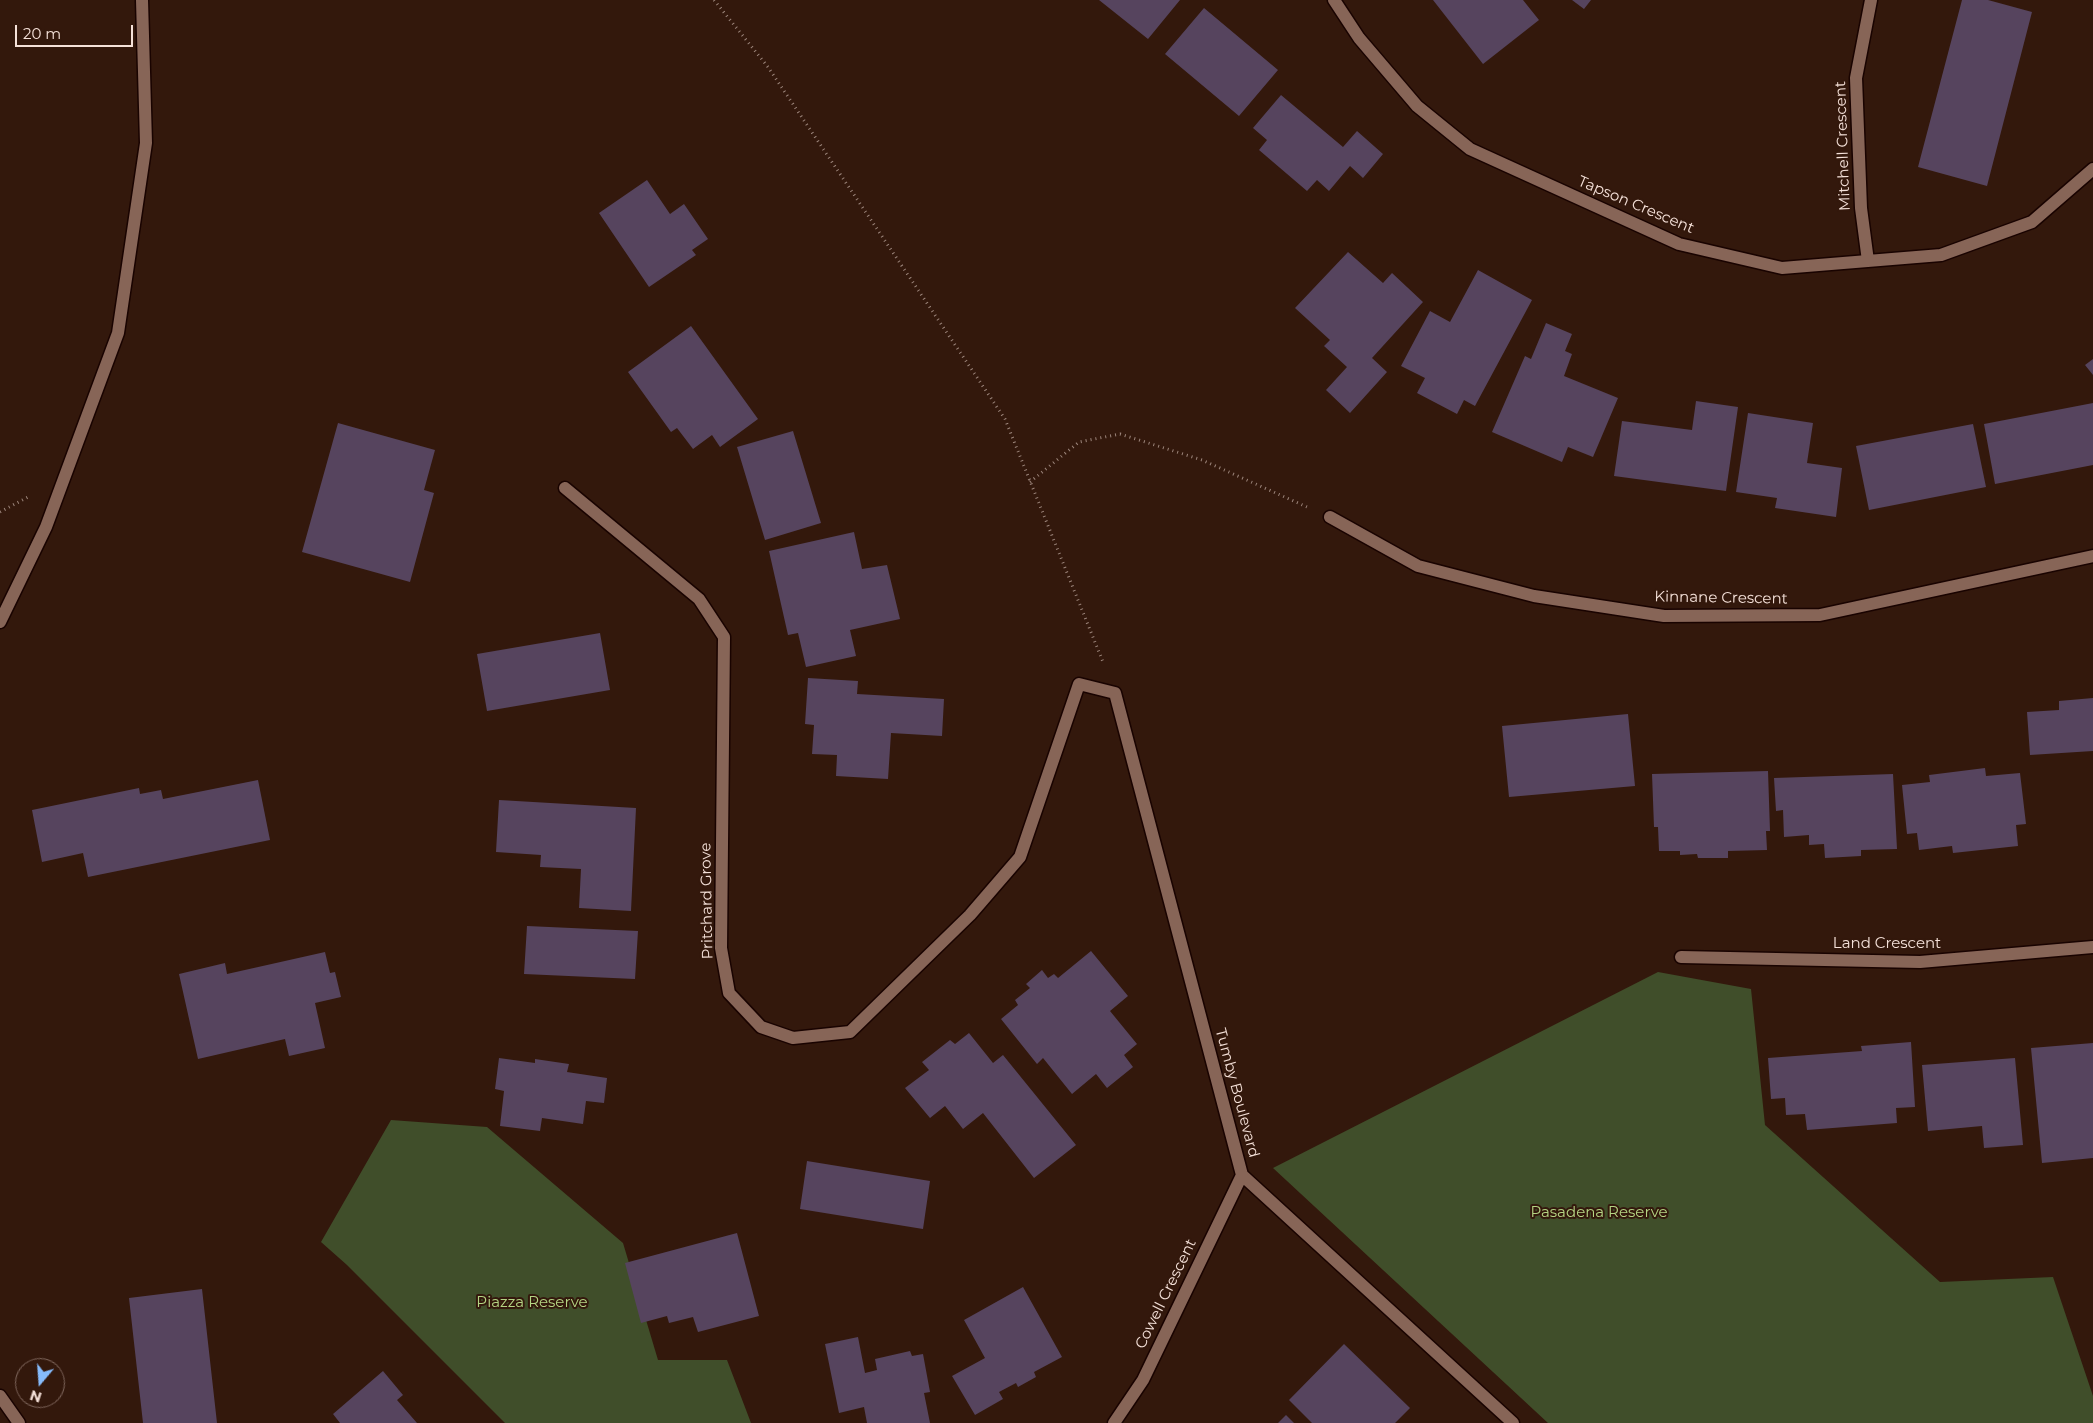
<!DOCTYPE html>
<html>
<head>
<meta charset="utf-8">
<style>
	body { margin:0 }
	#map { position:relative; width:2093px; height:1423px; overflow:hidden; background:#33180c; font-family:Montserrat,sans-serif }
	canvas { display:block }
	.north { position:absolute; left:15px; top:1358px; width:50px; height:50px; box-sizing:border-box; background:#33180c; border:1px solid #81685e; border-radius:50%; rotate:198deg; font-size:14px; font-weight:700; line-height:20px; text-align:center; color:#f5e1d9 }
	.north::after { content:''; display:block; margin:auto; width:18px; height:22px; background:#86bbfb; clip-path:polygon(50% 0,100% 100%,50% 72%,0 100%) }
	.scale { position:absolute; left:15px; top:25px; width:118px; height:22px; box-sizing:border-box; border:2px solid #f5e1d9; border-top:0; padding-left:6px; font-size:15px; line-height:18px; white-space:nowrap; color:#f5e1d9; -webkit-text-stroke:4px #33180c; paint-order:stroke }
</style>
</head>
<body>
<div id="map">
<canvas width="2093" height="1423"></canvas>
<div class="north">N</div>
<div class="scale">20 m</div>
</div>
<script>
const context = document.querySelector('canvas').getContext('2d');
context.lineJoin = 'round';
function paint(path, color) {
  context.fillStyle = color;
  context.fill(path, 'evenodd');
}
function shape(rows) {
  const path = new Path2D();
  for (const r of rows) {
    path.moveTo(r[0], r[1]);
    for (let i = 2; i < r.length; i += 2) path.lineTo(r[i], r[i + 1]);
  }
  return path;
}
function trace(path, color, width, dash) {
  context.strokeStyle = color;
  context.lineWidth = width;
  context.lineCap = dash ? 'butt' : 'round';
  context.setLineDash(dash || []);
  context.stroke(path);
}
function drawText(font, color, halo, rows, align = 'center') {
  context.font = font + ' Montserrat,sans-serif';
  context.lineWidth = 4;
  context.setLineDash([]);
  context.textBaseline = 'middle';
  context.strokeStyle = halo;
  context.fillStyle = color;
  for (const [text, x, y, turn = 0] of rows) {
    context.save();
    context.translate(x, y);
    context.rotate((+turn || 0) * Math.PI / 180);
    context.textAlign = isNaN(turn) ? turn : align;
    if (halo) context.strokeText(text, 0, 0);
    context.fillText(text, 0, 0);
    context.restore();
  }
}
const green = shape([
	[1658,972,1751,989,1765,1125,1940,1282,2053,1277,2093,1396,2093,1423,1548,1423,1273,1168],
	[391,1120,487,1127,623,1243,658,1360,727,1360,751,1423,505,1423,347,1265,321,1242]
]);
const building = shape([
	[1099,0,1180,0,1148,39],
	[1433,0,1523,0,1539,20,1483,64],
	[1572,0,1591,0,1584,9],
	[1962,0,1988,0,2032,12,1987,186,1918,167],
	[1204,8,1278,70,1239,116,1165,54],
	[1281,95,1343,147,1357,131,1383,154,1363,178,1350,166,1329,191,1317,180,1307,191,1259,150,1267,140,1253,128],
	[647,180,670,214,684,204,708,239,692,250,696,255,649,287,599,213],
	[1348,252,1383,283,1392,273,1423,302,1372,358,1387,372,1350,413,1326,390,1347,367,1324,346,1330,340,1295,308],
	[1478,270,1532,300,1475,406,1464,400,1457,414,1417,393,1425,378,1401,366,1430,311,1450,322],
	[1546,323,1572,334,1565,351,1572,354,1564,376,1618,398,1593,457,1568,447,1562,462,1492,432,1525,356,1531,359],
	[691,326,758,419,720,447,712,435,693,449,677,428,671,432,628,372],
	[2093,359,2093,375,2085,365],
	[1696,401,1738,407,1726,491,1614,476,1622,421,1692,430],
	[2093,403,2093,465,1995,484,1984,424],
	[1748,413,1813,423,1807,463,1842,468,1836,517,1775,508,1777,498,1736,492],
	[338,423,435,450,424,490,434,493,410,582,302,552],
	[1973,424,1986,487,1869,510,1856,446],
	[793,431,821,523,765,540,737,447],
	[854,532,862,569,887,565,900,619,850,630,856,656,806,667,798,633,788,635,769,551],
	[600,633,610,690,487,711,477,654],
	[808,678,858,681,857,694,944,699,942,736,891,733,888,779,836,776,837,755,812,754,814,725,805,724],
	[2093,698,2093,751,2030,755,2027,712,2059,710,2059,701],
	[1628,714,1635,786,1509,797,1502,726],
	[1985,768,1986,776,2020,773,2026,824,2016,825,2018,846,1953,853,1952,846,1919,850,1917,833,1907,834,1902,785,1930,782,1929,775],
	[1768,771,1770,831,1766,831,1767,850,1728,851,1728,858,1698,858,1697,854,1680,855,1680,851,1659,851,1658,827,1654,827,1652,774],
	[1893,774,1897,849,1861,850,1861,856,1825,858,1824,844,1809,845,1809,835,1784,837,1783,810,1776,811,1774,778],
	[258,780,270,840,88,877,83,853,42,862,32,810,139,788,140,794,161,790,163,799],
	[499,800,636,808,631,911,579,908,581,869,540,867,541,855,496,852],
	[527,926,638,931,635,979,524,974],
	[1091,951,1128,996,1110,1011,1137,1044,1124,1055,1133,1067,1107,1088,1096,1074,1072,1094,1043,1058,1037,1064,1001,1019,1018,1005,1015,1000,1030,988,1026,984,1042,970,1048,978,1054,974,1058,978],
	[325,952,330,973,335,972,341,997,315,1003,325,1048,289,1056,285,1039,198,1059,179,974,225,963,227,974],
	[969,1033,993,1063,1003,1055,1076,1145,1034,1178,983,1113,963,1129,945,1106,930,1118,905,1088,929,1070,922,1062,950,1040,955,1044],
	[1911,1042,1915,1107,1896,1108,1897,1123,1807,1130,1805,1114,1786,1115,1785,1098,1771,1099,1768,1058,1862,1051,1861,1046],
	[2093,1043,2093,1158,2042,1163,2031,1048],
	[499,1058,535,1063,535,1059,569,1064,567,1072,607,1078,604,1103,586,1101,583,1124,542,1118,540,1131,500,1126,504,1091,495,1089],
	[2015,1058,2023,1145,1984,1148,1982,1126,1928,1131,1922,1065],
	[807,1161,930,1181,923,1229,800,1209],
	[737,1233,759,1316,698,1332,693,1317,669,1323,667,1316,641,1323,625,1263],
	[1023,1287,1062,1357,1034,1372,1036,1377,1018,1387,1016,1383,999,1392,1003,1399,975,1415,952,1376,985,1358,964,1320],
	[202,1289,217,1423,143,1423,129,1298],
	[858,1337,865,1373,877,1370,875,1359,910,1351,912,1356,923,1354,930,1392,924,1393,930,1423,867,1423,864,1407,839,1413,825,1344],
	[1344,1344,1410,1408,1395,1423,1312,1423,1289,1400],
	[383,1371,403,1395,397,1400,417,1423,340,1423,333,1414],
	[1286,1415,1294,1423,1278,1423]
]);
const path = shape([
	[714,0,768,67,1005,419,1103,662],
	[1030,482,1079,442,1120,434,1202,460,1307,507],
	[0,512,28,497]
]);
const service = shape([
	[0,622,46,527,118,333,146,143,142,0]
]);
const minor = shape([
	[1334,0,1359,38,1417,106,1470,149,1679,244,1782,268,1941,255,2032,222,2093,169],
	[1868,261,1861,208,1856,78,1871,0],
	[565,488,699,599,724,637,721,948,729,993,761,1027,793,1038,850,1032,970,915,1020,857,1079,684,1115,693,1242,1175,1513,1423],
	[1330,517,1418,566,1534,596,1664,616,1820,615,2093,556],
	[1681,957,1920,962,2093,947],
	[0,1396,19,1423],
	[1114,1423,1143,1380,1242,1175]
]);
const streetNames = [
	["Mitchell Crescent",1843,146,-92],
	["Tapson Crescent",1636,205,23],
	["Kinnane Crescent",1721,598,1],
	["Pritchard Grove",707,901,-91],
	["Land Crescent",1887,944],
	["Tumby Boulevard",1237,1093,75],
	["Cowell Crescent",1166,1294,-64]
];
const parkNames = [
	["Pasadena Reserve",1599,1213],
	["Piazza Reserve",532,1303]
];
paint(green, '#404e2a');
paint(building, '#56445e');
trace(service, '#190300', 15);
trace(minor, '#190300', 15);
trace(path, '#9d867c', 3, [1, 4]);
trace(service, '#876557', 12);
trace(minor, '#876557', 12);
drawText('15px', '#f5e1d9', '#33180c', streetNames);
drawText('15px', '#b5d584', '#33180c', parkNames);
</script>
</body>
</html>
